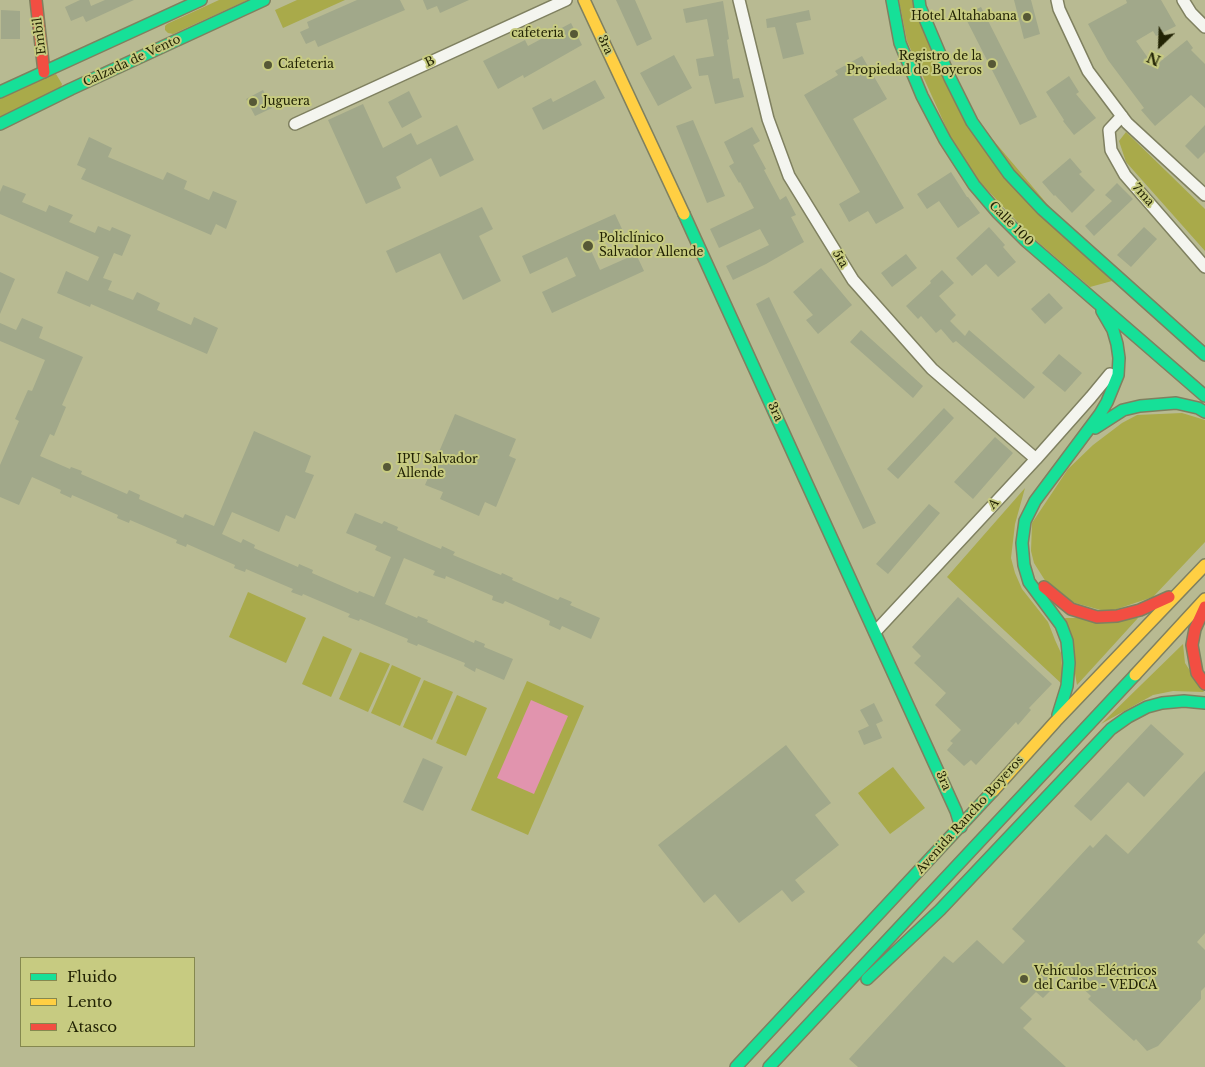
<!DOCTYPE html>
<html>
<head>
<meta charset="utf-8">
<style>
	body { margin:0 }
	#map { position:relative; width:1205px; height:1067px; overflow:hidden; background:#b8ba92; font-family:"Libre Baskerville",serif }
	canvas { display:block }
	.legend { position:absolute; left:20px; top:957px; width:175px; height:90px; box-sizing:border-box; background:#c7cb81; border:1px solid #85884f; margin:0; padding:6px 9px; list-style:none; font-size:15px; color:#222304 }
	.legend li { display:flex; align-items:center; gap:10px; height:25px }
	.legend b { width:25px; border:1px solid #85884f }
	.north { position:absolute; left:1135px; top:20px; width:50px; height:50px; -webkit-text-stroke:4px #c7cb81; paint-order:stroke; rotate:204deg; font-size:14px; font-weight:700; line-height:20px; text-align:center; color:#222304 }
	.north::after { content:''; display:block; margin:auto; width:18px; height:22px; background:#222304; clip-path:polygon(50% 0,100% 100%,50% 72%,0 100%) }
</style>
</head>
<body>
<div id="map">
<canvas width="1205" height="1067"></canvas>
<ul class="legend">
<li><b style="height:6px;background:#16e098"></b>Fluido</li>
<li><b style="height:6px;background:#ffcf43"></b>Lento</li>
<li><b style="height:6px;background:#f24e42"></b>Atasco</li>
</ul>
<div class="north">N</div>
</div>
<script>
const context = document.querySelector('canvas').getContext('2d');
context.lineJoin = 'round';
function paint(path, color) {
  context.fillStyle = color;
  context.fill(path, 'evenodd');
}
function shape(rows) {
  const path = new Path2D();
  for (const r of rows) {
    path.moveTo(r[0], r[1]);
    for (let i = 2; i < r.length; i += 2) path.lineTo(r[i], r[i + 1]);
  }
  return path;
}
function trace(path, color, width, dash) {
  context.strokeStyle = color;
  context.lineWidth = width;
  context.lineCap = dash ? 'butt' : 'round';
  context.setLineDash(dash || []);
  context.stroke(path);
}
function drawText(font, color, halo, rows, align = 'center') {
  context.font = font + ' "Libre Baskerville",serif';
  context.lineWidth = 4;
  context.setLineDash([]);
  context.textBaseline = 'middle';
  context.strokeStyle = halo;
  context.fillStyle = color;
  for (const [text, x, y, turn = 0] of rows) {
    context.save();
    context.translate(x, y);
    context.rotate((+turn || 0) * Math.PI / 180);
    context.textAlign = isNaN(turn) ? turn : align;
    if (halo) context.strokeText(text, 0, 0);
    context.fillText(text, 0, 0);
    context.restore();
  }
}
const green = shape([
	[219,0,248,0,173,34,168,33,165,30,165,26,167,24],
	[297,0,345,0,283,28,275,10],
	[899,0,913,0,946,84,1112,281,1090,287,1031,236,978,180,950,136,907,41],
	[56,74,62,84,58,96,0,124,0,92],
	[1126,132,1205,209,1205,251,1126,162,1119,141],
	[1182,413,1205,420,1205,542,1153,597,1108,612,1068,601,1046,582,1034,563,1031,551,1032,523,1068,469,1093,445,1122,423,1137,415],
	[1025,488,1015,524,1011,558,1015,573,1022,589,1048,622,1055,640,1061,653,1063,685,947,577],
	[248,592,306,618,286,663,229,637],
	[1065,618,1138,618,1077,685],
	[323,636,352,649,331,697,302,684],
	[1183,644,1185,663,1204,692,1173,691,1153,695,1101,724],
	[360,652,390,664,368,712,339,699],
	[392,665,421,678,400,726,371,713],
	[424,680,453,692,432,740,403,727],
	[527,681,584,706,528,835,471,810],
	[457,695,487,708,466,756,436,743],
	[893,767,925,808,890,834,858,793]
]);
const water = shape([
	[531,700,568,716,534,794,497,778]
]);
const building = shape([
	[80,0,89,0,91,6,105,0,134,0,86,22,83,16,71,21,65,7],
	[357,0,400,0,405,10,318,47,315,40,306,44,300,32,309,28,307,22],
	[423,0,469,0,440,13,437,6,427,10],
	[616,0,635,0,652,39,637,46],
	[1014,0,1031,0,1040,34,1024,39],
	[1126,0,1161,0,1176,26,1156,36,1153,31,1136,41,1153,65,1155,64,1156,65,1187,40,1193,48,1191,50,1205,64,1205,108,1191,95,1155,126,1141,110,1144,108,1108,60,1088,24,1127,3],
	[723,1,729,39,727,40,733,79,739,78,744,97,715,104,708,75,699,76,696,59,714,56,707,19,686,23,683,9],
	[981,7,1037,117,1020,125,964,15],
	[1,10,20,11,20,39,1,39],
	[809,10,811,20,796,23,804,54,783,59,775,27,767,28,766,19],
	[571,23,582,45,524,78,523,75,498,89,483,61,525,40,528,46],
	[674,55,692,88,658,106,640,73],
	[862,56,887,99,853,119,904,208,876,224,868,211,849,222,839,204,860,192,804,95,838,75,835,71],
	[1069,76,1079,92,1076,94,1096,118,1074,135,1063,121,1064,120,1046,92],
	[595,80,605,98,543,130,532,108,551,98,553,102],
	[263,90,272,108,255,116,246,99],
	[409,91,422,117,402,128,388,102],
	[363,104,383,148,411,133,417,145,457,125,474,160,440,177,431,158,396,177,401,188,366,204,328,120],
	[693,120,725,196,707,203,676,126],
	[1205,125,1205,152,1198,159,1185,146],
	[752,127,760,141,753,145,766,169,764,170,780,200,786,196,796,215,791,217,804,242,766,264,733,280,726,266,769,245,760,229,719,248,710,229,754,208,740,182,739,183,729,166,734,163,724,142],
	[89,137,112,148,108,157,163,180,167,172,187,181,184,189,209,200,213,191,237,201,226,229,216,224,211,235,81,179,86,169,77,165],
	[1070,158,1082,172,1079,174,1095,190,1072,213,1055,195,1054,196,1042,182],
	[951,172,967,197,968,197,980,213,958,228,939,201,927,209,917,194],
	[1117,183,1133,199,1094,236,1085,226,1112,201,1105,195],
	[3,185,26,194,22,202,46,212,49,205,73,215,69,222,95,233,98,226,110,231,112,227,131,235,122,256,114,253,103,278,112,281,108,290,133,300,137,292,160,303,157,310,191,325,194,317,218,328,207,354,91,304,90,307,57,293,66,271,88,281,99,257,0,214,0,192],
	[482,207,493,229,479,236,501,281,463,300,440,253,396,273,386,251],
	[615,214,622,229,588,244,600,270,636,254,644,271,552,313,542,292,576,276,567,257,530,274,522,256],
	[989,227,1005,245,1003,247,1016,262,998,277,986,264,972,276,956,258],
	[1144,227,1157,239,1131,267,1117,255],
	[906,254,917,268,892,287,881,273],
	[821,268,852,305,818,334,806,320,813,315,793,292],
	[942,270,954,283,939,296,956,315,950,321,965,336,969,330,1035,387,1024,399,956,341,953,343,941,329,936,333,921,316,918,319,906,306,931,283,930,281],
	[0,272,15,279,0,314],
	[1049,293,1063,308,1045,324,1031,309],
	[769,297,876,523,863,529,756,304],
	[22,318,43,327,39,338,83,357,62,405,66,407,54,436,50,434,40,456,70,469,71,467,82,471,81,474,127,494,129,490,140,495,139,499,183,518,185,514,214,526,254,431,311,456,305,472,314,475,295,519,286,515,279,532,232,512,222,534,241,543,243,539,255,545,254,548,298,567,299,564,313,570,312,573,358,593,359,591,374,597,391,557,375,550,377,546,346,533,355,513,382,524,384,521,398,527,397,530,441,549,442,546,455,552,453,555,501,575,502,573,513,578,512,580,558,600,560,597,572,602,570,605,600,618,591,639,562,626,560,630,549,625,550,621,505,601,503,604,492,600,493,596,446,576,445,579,433,575,435,571,404,558,385,604,417,618,418,616,428,620,427,622,474,643,475,640,485,644,484,647,513,659,504,680,476,668,475,672,464,666,465,663,418,644,417,646,407,642,408,639,360,619,359,621,348,617,350,614,303,594,302,596,291,592,293,589,246,569,245,572,234,568,235,565,187,544,186,547,176,543,177,540,130,520,129,523,117,518,118,515,72,495,71,498,60,493,61,490,32,477,19,505,0,497,0,465,19,421,15,419,28,390,32,391,45,360,0,341,0,323,16,330],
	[861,330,923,386,913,398,850,342],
	[1059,354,1082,373,1065,392,1042,373],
	[944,408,954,418,898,479,887,469],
	[455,414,516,439,509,456,516,459,496,507,485,502,479,516,440,499,443,492,425,485],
	[995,437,1013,453,973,499,954,482],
	[929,504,940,513,888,574,876,564],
	[958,597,1052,684,1029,708,1031,710,1018,725,1016,722,976,765,971,760,964,766,947,750,953,743,950,741,961,730,935,705,946,693,914,663,921,656,912,647],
	[874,703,883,721,876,724,882,738,864,745,858,731,869,726,860,710],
	[1151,724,1184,754,1144,797,1128,782,1091,821,1074,806],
	[786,745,831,803,815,815,839,845,795,880,805,892,792,902,782,890,739,923,715,894,704,903,658,845],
	[423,758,443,767,423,811,403,802],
	[1205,771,1205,933,1197,942,1205,950,1205,987,1201,991,1201,999,1158,1046,1147,1051,1136,1039,1134,1041,1088,999,1091,996,1060,967,1047,981,1054,987,1043,998,1036,992,1020,1008,1032,1019,1023,1028,1066,1067,858,1067,849,1059,944,956,953,963,977,940,1003,964,1025,941,1012,929,1090,845,1093,848,1106,834,1128,854]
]);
const street = shape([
	[739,0,768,119,789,176,853,280,932,369,1036,459],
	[1057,0,1059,9,1088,71,1127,123,1205,195],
	[1183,0,1191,13,1205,27],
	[1122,116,1109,130,1111,150,1125,175,1205,267],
	[295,124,566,0],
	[875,632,1036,459,1091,397,1110,374]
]);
const fast = shape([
	[892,0,900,43,922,96,945,140,974,185,997,212,1026,241,1205,396],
	[919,0,920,7,950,78,972,122,1009,174,1042,209,1205,355],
	[0,92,201,0],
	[0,124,71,89,264,0],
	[684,214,956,811,961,827],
	[1095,428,1123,410,1140,406,1176,403,1198,408,1205,412],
	[1058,715,1067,686,1069,663,1067,641,1061,625,1029,582,1024,565,1022,543,1025,521,1035,501,1100,414,1107,402,1118,375,1119,358,1117,344,1113,330,1102,311],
	[867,979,940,910,1111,729,1128,717,1147,707,1162,703,1184,701,1205,703],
	[736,1067,993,791],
	[769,1067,1135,675]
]);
const slow = shape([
	[584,0,684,214],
	[1135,675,1205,599],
	[993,791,1056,721,1205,565]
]);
const jam = shape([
	[36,0,44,72],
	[1044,587,1071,609,1097,617,1117,616,1140,610,1169,597],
	[1205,607,1195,629,1192,645,1197,673,1205,684]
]);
const markers = [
	[1027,17,5,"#565836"],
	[574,34,5,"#565836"],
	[992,64,5,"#565836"],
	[268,65,5,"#565836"],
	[253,102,5,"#565836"],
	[588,246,6,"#565836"],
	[387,467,5,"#565836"],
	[1024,979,5,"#565836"]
];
const poiNames = [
	["Hotel Altahabana",1017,17,"right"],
	["cafeteria",564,34,"right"],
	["Registro de la",982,57,"right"],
	["Propiedad de Boyeros",982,71,"right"],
	["Cafeteria",278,65],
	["Juguera",263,102],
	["Policlínico",599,239],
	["Salvador Allende",599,253],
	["IPU Salvador",397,460],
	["Allende",397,474],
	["Vehículos Eléctricos",1034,972],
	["del Caribe - VEDCA",1034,986]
];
const streetNames = [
	["Embil",40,36,-97],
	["3ra",605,45,65],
	["Calzada de Vento",132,61,-25],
	["B",430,62,-25],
	["7ma",1143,195,48],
	["Calle 100",1011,224,45],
	["5ta",840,259,59],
	["3ra",775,412,65],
	["A",994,504,-47],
	["3ra",943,781,66],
	["Avenida Rancho Boyeros",970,815,-48]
];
paint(green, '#a9aa4a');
paint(water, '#e194ae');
paint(building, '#a1a88a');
trace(street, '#7f8060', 14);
trace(fast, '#7f8060', 14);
trace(slow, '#7f8060', 14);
trace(jam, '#7f8060', 14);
trace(street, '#f4f5ef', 11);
trace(fast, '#16e098', 11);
trace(slow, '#ffcf43', 11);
trace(jam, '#f24e42', 11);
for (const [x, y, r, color] of markers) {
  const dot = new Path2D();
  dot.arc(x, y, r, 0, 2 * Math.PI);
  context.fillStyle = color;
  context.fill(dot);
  trace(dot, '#c7cb81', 2);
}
drawText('12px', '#222304', '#c7cb81', poiNames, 'left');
drawText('12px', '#222304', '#c7cb81', streetNames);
</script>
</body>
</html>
